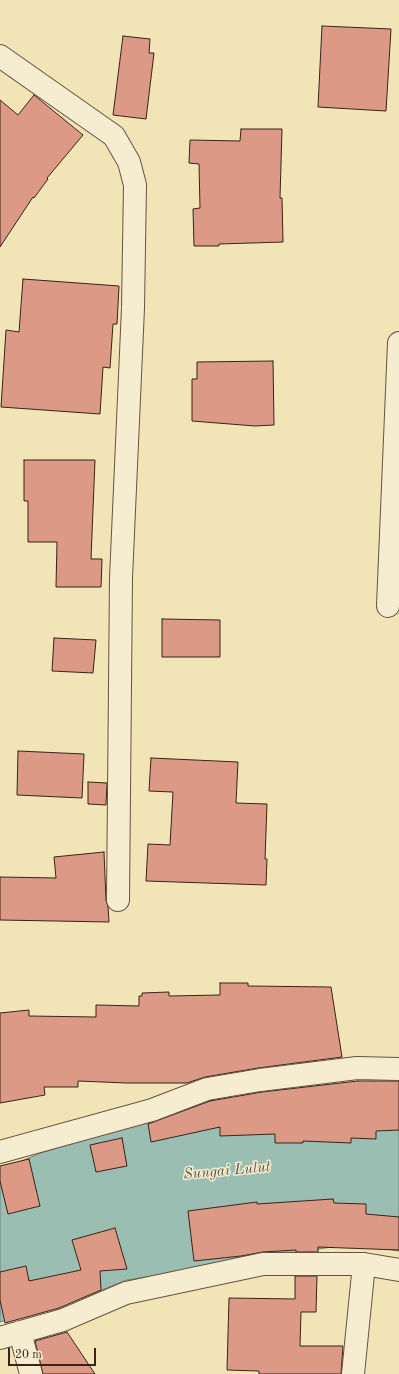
<!DOCTYPE html>
<html>
<head>
<meta charset="utf-8">
<style>
	body { margin:0 }
	#map { position:relative; width:399px; height:1374px; overflow:hidden; background:#f1e4b6; font-family:"Old Standard TT",serif }
	canvas { display:block }
	.scale { position:absolute; left:8px; top:1348px; width:88px; height:18px; box-sizing:border-box; border:2px solid #37231c; border-top:0; padding-left:5px; font-size:12px; line-height:14px; white-space:nowrap; color:#37231c; -webkit-text-stroke:3px #f6edd0; paint-order:stroke }
</style>
</head>
<body>
<div id="map">
<canvas width="399" height="1374"></canvas>
<div class="scale">20 m</div>
</div>
<script>
const context = document.querySelector('canvas').getContext('2d');
context.lineJoin = 'round';
function paint(path, color) {
  context.fillStyle = color;
  context.fill(path, 'evenodd');
}
function shape(rows) {
  const path = new Path2D();
  for (const r of rows) {
    path.moveTo(r[0], r[1]);
    for (let i = 2; i < r.length; i += 2) path.lineTo(r[i], r[i + 1]);
  }
  return path;
}
function trace(path, color, width, dash) {
  context.strokeStyle = color;
  context.lineWidth = width;
  context.lineCap = dash ? 'butt' : 'round';
  context.setLineDash(dash || []);
  context.stroke(path);
}
function drawText(font, color, halo, rows, align = 'center') {
  context.font = font + ' "Old Standard TT",serif';
  context.lineWidth = 3;
  context.setLineDash([]);
  context.textBaseline = 'middle';
  context.strokeStyle = halo;
  context.fillStyle = color;
  for (const [text, x, y, turn = 0] of rows) {
    context.save();
    context.translate(x, y);
    context.rotate((+turn || 0) * Math.PI / 180);
    context.textAlign = isNaN(turn) ? turn : align;
    if (halo) context.strokeText(text, 0, 0);
    context.fillText(text, 0, 0);
    context.restore();
  }
}
const water = shape([
	[399,1092,399,1251,350,1244,127,1280,79,1299,0,1322,0,1170,41,1153,204,1101,345,1093,399,1092]
]);
const building = shape([
	[322,26,391,29,386,111,318,107,322,26],
	[123,36,150,39,149,53,154,53,146,119,113,115,123,36],
	[34,95,83,135,47,178,48,179,34,198,33,197,0,247,0,100,18,115,34,95],
	[241,129,282,129,280,198,282,198,283,242,219,244,219,246,194,246,193,209,200,208,199,164,189,163,190,140,240,141,241,129],
	[23,279,119,286,117,324,113,324,110,368,103,367,100,414,1,407,6,330,19,332,23,279],
	[273,361,274,425,255,426,192,421,192,379,197,379,197,362,273,361],
	[24,460,95,460,91,559,102,559,101,587,56,587,57,542,28,542,28,501,24,501,24,460],
	[162,619,220,620,220,657,162,657,162,619],
	[54,638,96,640,93,673,52,671,54,638],
	[18,751,84,754,82,798,17,795,18,751],
	[151,758,238,762,236,803,267,804,265,859,267,859,266,885,146,881,148,844,170,845,173,792,149,791,151,758],
	[88,782,107,783,106,805,88,804,88,782],
	[104,852,106,900,108,907,109,922,0,920,0,877,56,878,54,857,104,852],
	[220,983,248,983,248,986,331,987,342,1057,258,1068,205,1077,187,1083,127,1083,78,1081,78,1087,44,1087,45,1095,0,1103,0,1013,29,1010,29,1016,96,1017,96,1005,139,1006,139,996,142,996,142,993,169,992,169,996,220,995,220,983],
	[358,1081,399,1081,399,1130,376,1131,376,1139,351,1138,351,1143,303,1141,303,1143,275,1143,275,1134,220,1136,220,1127,151,1142,148,1124,210,1101,262,1092,358,1081],
	[122,1138,127,1166,96,1172,90,1145,122,1138],
	[29,1159,40,1206,8,1214,0,1181,0,1166,29,1159],
	[333,1199,334,1203,366,1204,366,1214,399,1217,399,1250,318,1247,318,1252,296,1252,296,1250,263,1252,241,1256,194,1261,188,1211,257,1202,257,1204,333,1199],
	[115,1228,127,1269,100,1271,101,1290,59,1308,5,1323,0,1300,0,1272,26,1266,29,1281,81,1270,72,1240,115,1228],
	[295,1276,317,1276,316,1312,301,1312,300,1346,343,1346,341,1374,259,1374,259,1371,227,1370,229,1298,295,1299,295,1276],
	[67,1332,95,1374,43,1374,35,1341,67,1332]
]);
const minor = shape([
	[0,56,114,136,129,162,135,185,133,308,121,578,118,900],
	[388,606,399,343],
	[0,1152,152,1110,207,1089,260,1080,357,1068,399,1069],
	[20,1332,31,1374],
	[0,1338,63,1320,126,1293,263,1264,364,1264,399,1270],
	[353,1374,364,1264]
]);
const waterNames = [
	["Sungai Lulut",227,1171,-5]
];
paint(water, '#9bbeb2');
trace(water, '#738076', 1);
paint(building, '#dc9a86');
trace(building, '#37231c', 1);
trace(minor, '#665342', 24);
trace(minor, '#f6edd0', 22);
drawText('italic 15px', '#555249', '#f6edd0', waterNames);
</script>
</body>
</html>
